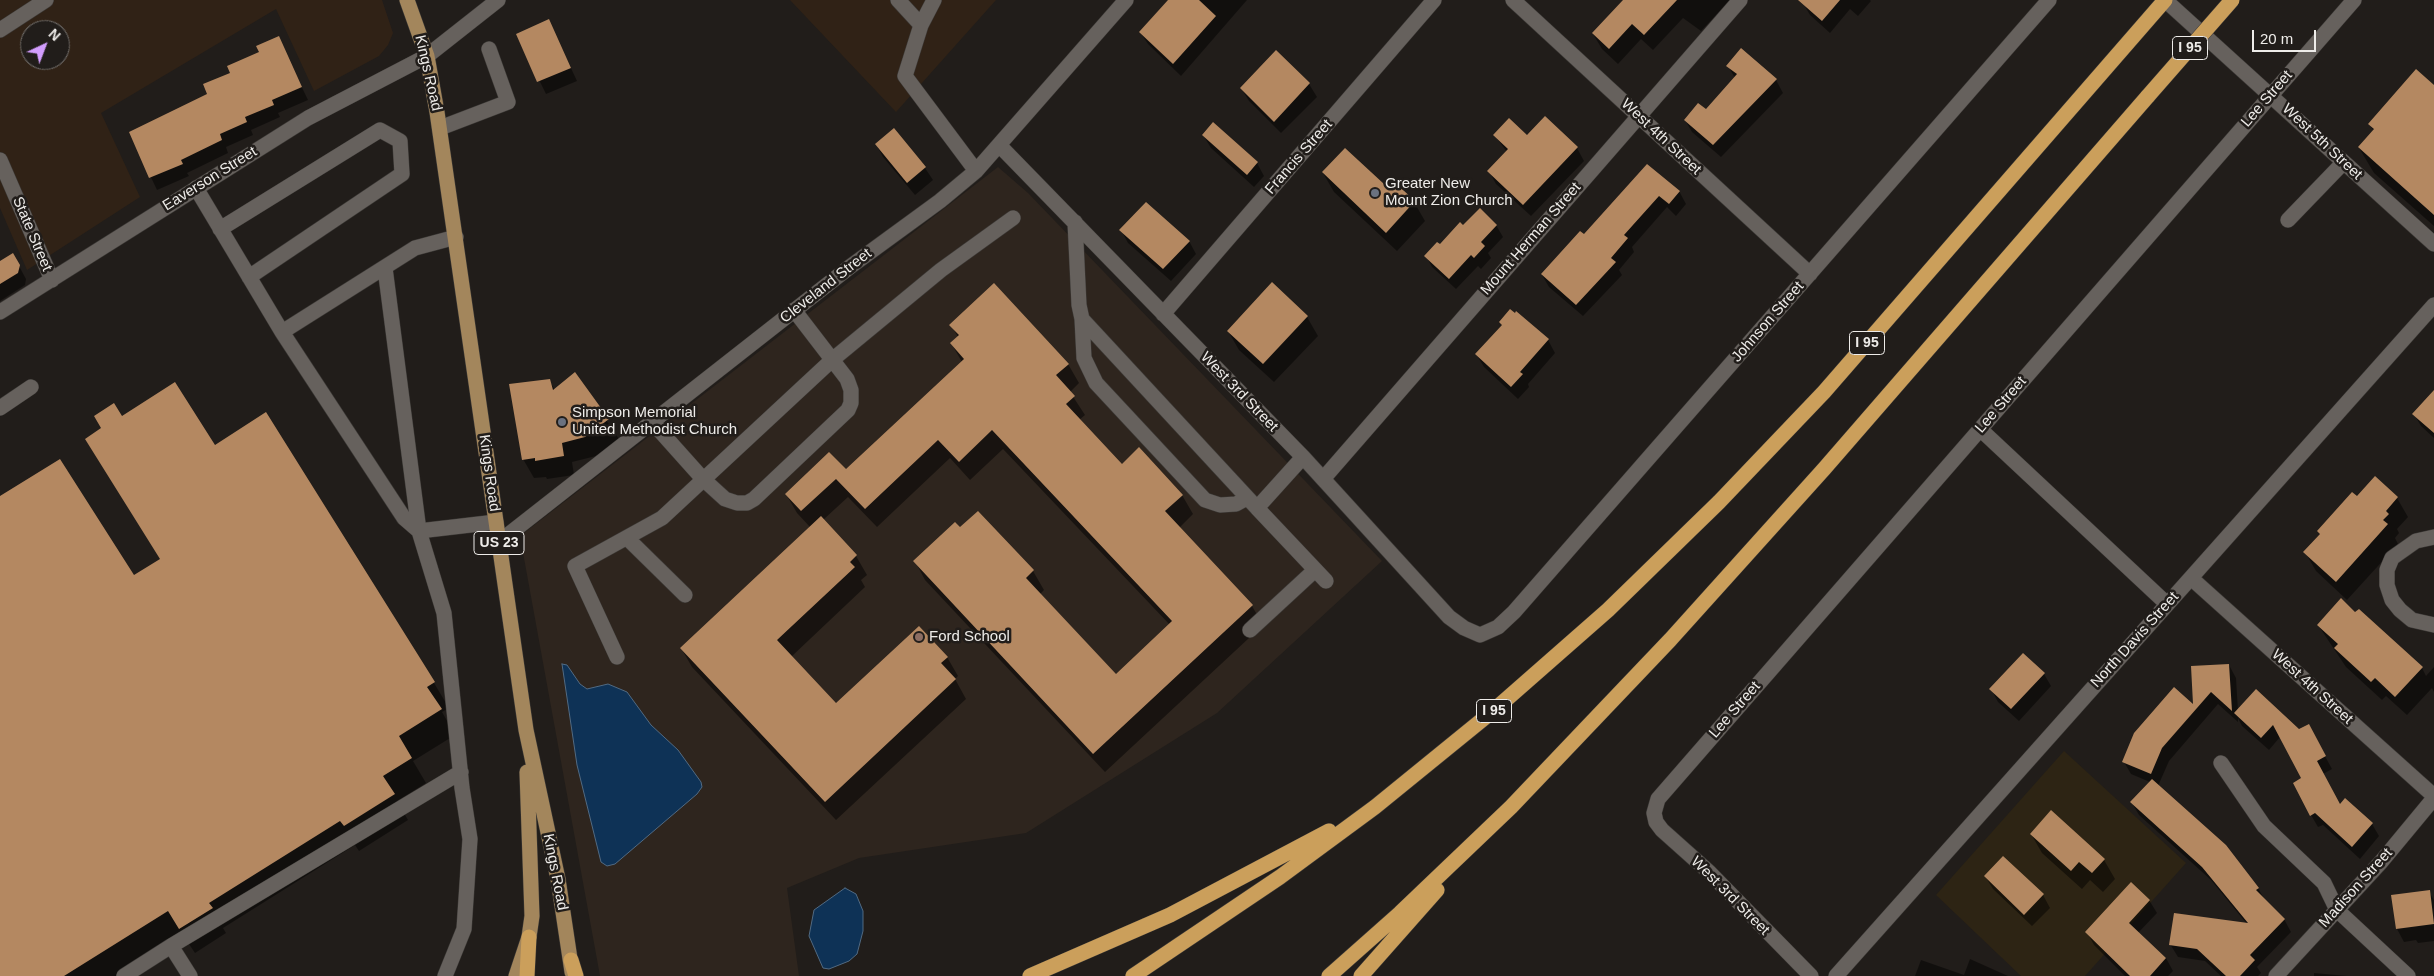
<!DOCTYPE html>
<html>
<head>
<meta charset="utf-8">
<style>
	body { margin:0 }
	#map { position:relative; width:2434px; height:976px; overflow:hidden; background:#211d1a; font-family:Helvetica,sans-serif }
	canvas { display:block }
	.north { position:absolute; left:20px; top:20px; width:50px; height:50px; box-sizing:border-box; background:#211d1a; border:1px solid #73706d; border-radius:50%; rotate:43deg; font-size:14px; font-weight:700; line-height:20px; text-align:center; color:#eeece9 }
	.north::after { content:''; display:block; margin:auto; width:18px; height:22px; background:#d29dfd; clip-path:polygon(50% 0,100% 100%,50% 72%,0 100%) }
	.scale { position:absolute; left:2252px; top:30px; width:64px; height:22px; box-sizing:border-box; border:2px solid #eeece9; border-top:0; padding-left:6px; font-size:15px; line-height:18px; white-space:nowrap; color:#eeece9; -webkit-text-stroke:4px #211d1a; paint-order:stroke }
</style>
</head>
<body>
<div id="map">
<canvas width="2434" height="976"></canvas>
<div class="north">N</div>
<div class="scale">20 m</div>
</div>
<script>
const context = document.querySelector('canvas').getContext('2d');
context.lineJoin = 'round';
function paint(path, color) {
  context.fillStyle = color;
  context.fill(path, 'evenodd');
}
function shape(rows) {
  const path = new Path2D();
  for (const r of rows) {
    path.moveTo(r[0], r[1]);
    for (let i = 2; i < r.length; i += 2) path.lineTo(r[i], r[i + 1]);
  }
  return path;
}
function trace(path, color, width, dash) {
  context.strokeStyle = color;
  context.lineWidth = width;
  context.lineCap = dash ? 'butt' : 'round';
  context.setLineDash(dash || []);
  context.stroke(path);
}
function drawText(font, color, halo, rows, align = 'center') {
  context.font = font + ' Helvetica,sans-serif';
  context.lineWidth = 5;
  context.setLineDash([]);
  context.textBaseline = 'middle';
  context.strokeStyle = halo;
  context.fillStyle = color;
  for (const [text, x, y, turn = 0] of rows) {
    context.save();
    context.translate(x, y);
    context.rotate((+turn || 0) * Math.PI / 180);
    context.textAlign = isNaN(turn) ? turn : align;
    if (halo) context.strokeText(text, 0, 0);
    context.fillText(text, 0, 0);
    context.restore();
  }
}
const commercial = shape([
	[2064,751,2186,863,2085,976,2021,976,1936,895]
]);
const industrial = shape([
	[0,0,382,0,393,33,388,45,379,56,314,91,276,9,101,113,140,197,27,270,0,208],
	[30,30,60,30,60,60,30,60],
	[790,0,996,0,896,112]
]);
const built = shape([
	[998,167,1028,193,1382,561,1217,713,1026,833,859,858,787,888,799,976,600,976,520,536]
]);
const water = shape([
	[562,664,567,665,580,684,587,689,608,684,627,692,651,725,678,750,701,782,702,787,697,794,615,864,607,866,601,862,577,765,562,664],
	[845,888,856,894,863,911,863,931,857,954,849,961,829,969,823,968,809,936,814,910,845,888]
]);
const shadow = shape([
	[1170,0,1247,0,1181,76,1148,44,1140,32],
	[1625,0,1730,0,1701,31,1683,18,1653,50,1641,39,1618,64,1602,49,1593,34],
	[1805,0,1870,0,1871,1,1858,16,1850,9,1830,33,1810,15,1803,3],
	[549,21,577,81,546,94,517,35],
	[278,38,308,100,278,113,280,117,251,130,253,135,226,147,228,153,187,173,189,176,157,190,130,133,209,94],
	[1276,52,1309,84,1317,97,1281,133,1249,101,1241,88],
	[1728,66,1776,80,1783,93,1721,157,1692,132,1685,120,1706,111,1735,78],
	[2434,87,2434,226,2374,173,2359,148,2374,131,2369,124],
	[894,130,925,168,933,180,915,195,883,157,876,144],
	[1203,135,1257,163,1264,176,1254,187,1211,148],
	[1495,136,1527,136,1577,148,1584,161,1531,216,1496,184,1489,171,1507,152],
	[1647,165,1679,191,1686,204,1676,216,1667,207,1632,247,1634,252,1619,270,1622,275,1583,316,1549,287,1542,275,1585,236],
	[1323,173,1384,186,1390,180,1414,202,1425,221,1397,251,1334,192],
	[1496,225,1503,237,1488,253,1491,258,1481,269,1478,266,1456,289,1432,267,1426,256,1463,227],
	[1121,230,1189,241,1196,254,1171,281,1128,243],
	[13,255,26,279,25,285,0,301,0,263],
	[1307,317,1318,336,1274,382,1239,350,1228,331],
	[951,325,1068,364,1079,383,1070,392,1085,415,1079,420,1122,466,1182,495,1193,514,1179,528,1252,606,1263,625,1105,772,925,580,915,561,960,529,978,513,1033,571,1044,590,1039,595,1116,676,1170,625,1003,449,970,480,950,458,877,527,848,497,823,520,856,556,867,575,861,580,865,587,791,657,836,705,947,657,958,676,955,679,966,699,836,820,692,667,681,648,810,527,797,513,786,494,846,471,962,362,951,343,958,337],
	[1548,340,1555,353,1528,384,1529,387,1518,399,1484,367,1476,354],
	[575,374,619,439,596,456,572,462,574,475,547,479,546,477,534,478,523,459,549,380,555,390],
	[2434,392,2434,438,2421,426,2414,414],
	[266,414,434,683,449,708,442,712,455,735,413,761,426,783,397,801,408,820,359,851,355,845,223,928,226,933,195,953,183,935,118,976,0,976,0,498,133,577,161,560,121,417,214,446],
	[2375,478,2397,498,2408,517,2397,529,2399,533,2395,538,2398,544,2347,600,2316,571,2305,552],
	[2318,625,2422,668,2426,676,2434,667,2434,692,2432,688,2407,715,2386,696,2382,700,2346,667],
	[2229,665,2236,678,2238,711,2299,730,2308,725,2332,769,2323,774,2340,805,2372,824,2379,836,2360,859,2323,825,2318,827,2311,815,2303,779,2280,737,2269,750,2242,726,2238,718,2238,722,2218,704,2169,761,2158,786,2258,888,2266,902,2284,919,2291,932,2257,967,2261,973,2258,976,2221,976,2205,961,2178,957,2170,944,2247,924,2211,880,2139,815,2132,803,2150,782,2131,774,2124,762,2195,707],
	[2044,674,2051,686,2019,721,1998,702,1991,689],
	[2031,834,2104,860,2115,879,2103,892,2090,880,2082,889,2042,853],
	[1985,876,2043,895,2050,908,2032,926,1993,889],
	[2429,892,2434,900,2434,941,2418,943,2416,940,2404,942,2397,929,2393,897],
	[2149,900,2157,913,2138,933,2166,958,2173,971,2168,976,2125,976,2094,945,2087,932],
	[1970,959,2008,976,1915,976,1921,960,1964,975],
	[2314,973,2347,976,2314,976]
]);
const building = shape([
	[1168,0,1199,0,1216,16,1173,64,1139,32],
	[1623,0,1677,0,1644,35,1632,24,1609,49,1592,33],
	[1798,0,1840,0,1822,21],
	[549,19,571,68,537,82,516,34],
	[279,36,302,87,272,100,274,105,245,117,247,122,220,134,222,140,181,160,183,164,149,178,129,132,207,94,203,84,230,73,227,66,259,52,256,46],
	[1741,48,1777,79,1713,145,1684,120,1698,103,1706,109,1737,74,1726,66],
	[1276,50,1310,83,1274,122,1240,88],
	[2416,69,2434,85,2434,215,2358,147,2374,129,2368,124],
	[1545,116,1578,147,1523,205,1487,171,1508,149,1493,135,1509,118,1527,135],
	[1213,122,1258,162,1247,175,1202,135],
	[894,128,926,167,907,183,875,144],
	[1345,148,1384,184,1390,178,1415,201,1386,233,1322,172],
	[1647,164,1680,191,1669,204,1659,196,1624,235,1628,238,1611,258,1616,262,1576,305,1541,274,1580,231,1584,234],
	[1146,202,1190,241,1163,269,1119,230],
	[1480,208,1497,225,1481,242,1485,246,1474,258,1471,255,1449,279,1424,256,1437,242,1440,244,1460,222,1463,225],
	[13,253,20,265,18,273,0,284,0,261],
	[1272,282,1308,316,1263,364,1227,331],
	[994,283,1069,364,1056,375,1075,396,1066,404,1122,464,1139,447,1183,495,1165,511,1253,605,1093,754,913,561,955,522,960,527,978,511,1034,570,1026,578,1116,674,1172,621,992,430,959,462,938,440,865,509,836,479,801,511,785,494,829,452,846,469,964,359,950,343,959,335,949,325],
	[1510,309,1515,313,1516,311,1549,339,1520,372,1523,374,1511,387,1475,354,1502,325,1499,322],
	[575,372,609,419,585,437,562,443,564,456,535,461,535,458,522,460,509,384,550,379,553,390],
	[175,382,215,445,266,412,435,682,427,687,442,709,399,736,412,758,383,776,395,794,344,826,340,821,209,903,213,908,179,929,168,911,64,976,0,976,0,496,60,459,134,575,160,559,85,439,101,428,94,416,114,403,122,416],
	[2434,390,2434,433,2412,414],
	[2375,476,2398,497,2386,511,2389,514,2383,520,2388,524,2336,582,2303,552,2320,534,2317,531,2352,492,2357,496],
	[821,516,857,555,850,562,855,567,777,640,836,703,919,626,948,657,941,663,956,679,825,802,680,648],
	[2341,598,2355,612,2359,609,2423,667,2395,697,2375,678,2371,682,2334,648,2338,644,2317,625],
	[2023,653,2045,673,2011,709,1989,689],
	[2229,664,2232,711,2211,692,2162,748,2151,774,2122,762,2134,733,2174,687,2193,704,2191,666],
	[2256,689,2299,729,2309,724,2326,756,2317,761,2340,804,2345,798,2373,823,2352,847,2315,813,2310,816,2293,783,2301,778,2273,725,2261,738,2234,713],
	[2152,779,2226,845,2259,888,2256,890,2285,919,2250,955,2255,960,2240,976,2226,976,2197,949,2169,945,2174,913,2248,923,2202,867,2130,802],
	[2051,810,2105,859,2092,873,2079,862,2071,871,2030,834],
	[2003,856,2044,894,2024,915,1984,876],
	[2131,882,2150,900,2129,923,2166,958,2150,976,2130,976,2085,932],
	[2430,890,2434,924,2396,929,2391,895]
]);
const minor = shape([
	[898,0,921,25],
	[934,0,921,25,905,76,976,171],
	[1513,0,1810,274],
	[2165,0,2434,244],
	[0,30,46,0],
	[440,128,508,102,489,49],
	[1000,146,1303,457,1449,617,1464,628,1480,635,1498,627,1514,612,2049,0],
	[0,160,52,280],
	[196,188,282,332],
	[2288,220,2343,163],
	[1075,222,1079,305,1082,319,1257,508,1303,457],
	[220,229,380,130,400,141,402,174,249,277],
	[456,237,415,248,282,332,404,518,419,531,496,522],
	[385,268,419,531,444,613,462,788,470,839,464,929,445,976],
	[0,312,308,118,427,56,498,0],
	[1163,314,1434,0],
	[1082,319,1084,358,1096,383,1205,500,1220,505,1236,504,1247,498],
	[0,408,31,387],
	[652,422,703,479,725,499,737,503,747,503,754,499,848,410,851,403,851,390,847,379,794,310],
	[1980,429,2167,604],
	[1323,479,1740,0],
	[1257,508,1326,581],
	[2434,537,2416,541,2392,558,2387,570,2387,585,2392,600,2400,610,2412,620,2434,625],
	[627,538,685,595],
	[499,542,851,266,940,201,976,171,1126,0],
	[2191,578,2434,796],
	[1250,630,1315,570],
	[617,657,575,566,662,518,832,360,941,270,1013,218],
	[2221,763,2264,826,2324,883,2337,910,2408,976],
	[124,976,171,946],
	[190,976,171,946,461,772],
	[1811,976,1709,872,1662,830,1656,822,1654,813,1658,799,2354,0],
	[1836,976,2434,305],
	[2276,976,2381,862,2434,798]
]);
const major = shape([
	[407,0,427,56,437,112,526,730,558,879,572,972],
	[516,976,529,937,532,916,527,772]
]);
const highway = shape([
	[571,960,576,976],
	[527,976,529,937],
	[1030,976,1170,915,1329,831],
	[1133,976,1280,877,1375,807,1493,711,1608,610,1719,502,1824,392,2165,0],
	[1329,976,1400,913,1511,807,1670,640,1824,469,2148,96],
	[1361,976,1437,890]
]);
const highwayBridge = shape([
	[2148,96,2232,0]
]);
const markers = [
	[1375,193,5,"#6b7280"],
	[562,422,5,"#6b7280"],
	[919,637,5,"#8d6e63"]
];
const shields = [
	[2190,48,35],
	[1867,343,35],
	[499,543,50],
	[1494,711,35]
];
const shieldNames = [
	["I 95",2190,48],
	["I 95",1867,343],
	["US 23",499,543],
	["I 95",1494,711]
];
const streetNames = [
	["Kings Road",428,73,77],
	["Lee Street",2267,99,-49],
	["West 4th Street",1661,137,43],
	["West 5th Street",2322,142,43],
	["Francis Street",1299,157,-49],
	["Eaverson Street",210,179,-32],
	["State Street",32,234,67],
	["Mount Herman Street",1531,239,-49],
	["Cleveland Street",826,286,-38],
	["Johnson Street",1768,322,-49],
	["West 3rd Street",1239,392,46],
	["Lee Street",2001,405,-49],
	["Kings Road",489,473,82],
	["North Davis Street",2135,640,-48],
	["West 4th Street",2312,687,42],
	["Lee Street",1735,710,-49],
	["Kings Road",555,872,79],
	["Madison Street",2356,888,-48],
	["West 3rd Street",1730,896,45]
];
const poiNames = [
	["Greater New",1385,184],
	["Mount Zion Church",1385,201],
	["Simpson Memorial",572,413],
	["United Methodist Church",572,430],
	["Ford School",929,637]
];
paint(commercial, '#2d2414');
paint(industrial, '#302216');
paint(built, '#2e251e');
paint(water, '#0e3256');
trace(water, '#516a82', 1);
paint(shadow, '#0007');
paint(building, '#b48861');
trace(minor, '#3d3a37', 16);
trace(major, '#3d3a37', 16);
trace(highway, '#3d3a37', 16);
trace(minor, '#66615d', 15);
trace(major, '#a3865c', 15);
trace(highway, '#cb9f5b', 15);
trace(highwayBridge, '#3d3a37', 16, []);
trace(highwayBridge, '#cb9f5b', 15);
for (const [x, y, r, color] of markers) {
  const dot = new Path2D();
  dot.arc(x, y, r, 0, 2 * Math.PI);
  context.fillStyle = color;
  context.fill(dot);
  trace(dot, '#211d1a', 2);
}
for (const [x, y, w] of shields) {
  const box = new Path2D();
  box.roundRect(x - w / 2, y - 11.5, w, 23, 4);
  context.fillStyle = '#211d1a';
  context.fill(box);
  trace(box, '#eeece9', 1);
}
drawText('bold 14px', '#eeece9', null, shieldNames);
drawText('15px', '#eeece9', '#211d1a', streetNames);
drawText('15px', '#eeece9', '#211d1a', poiNames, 'left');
</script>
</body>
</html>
